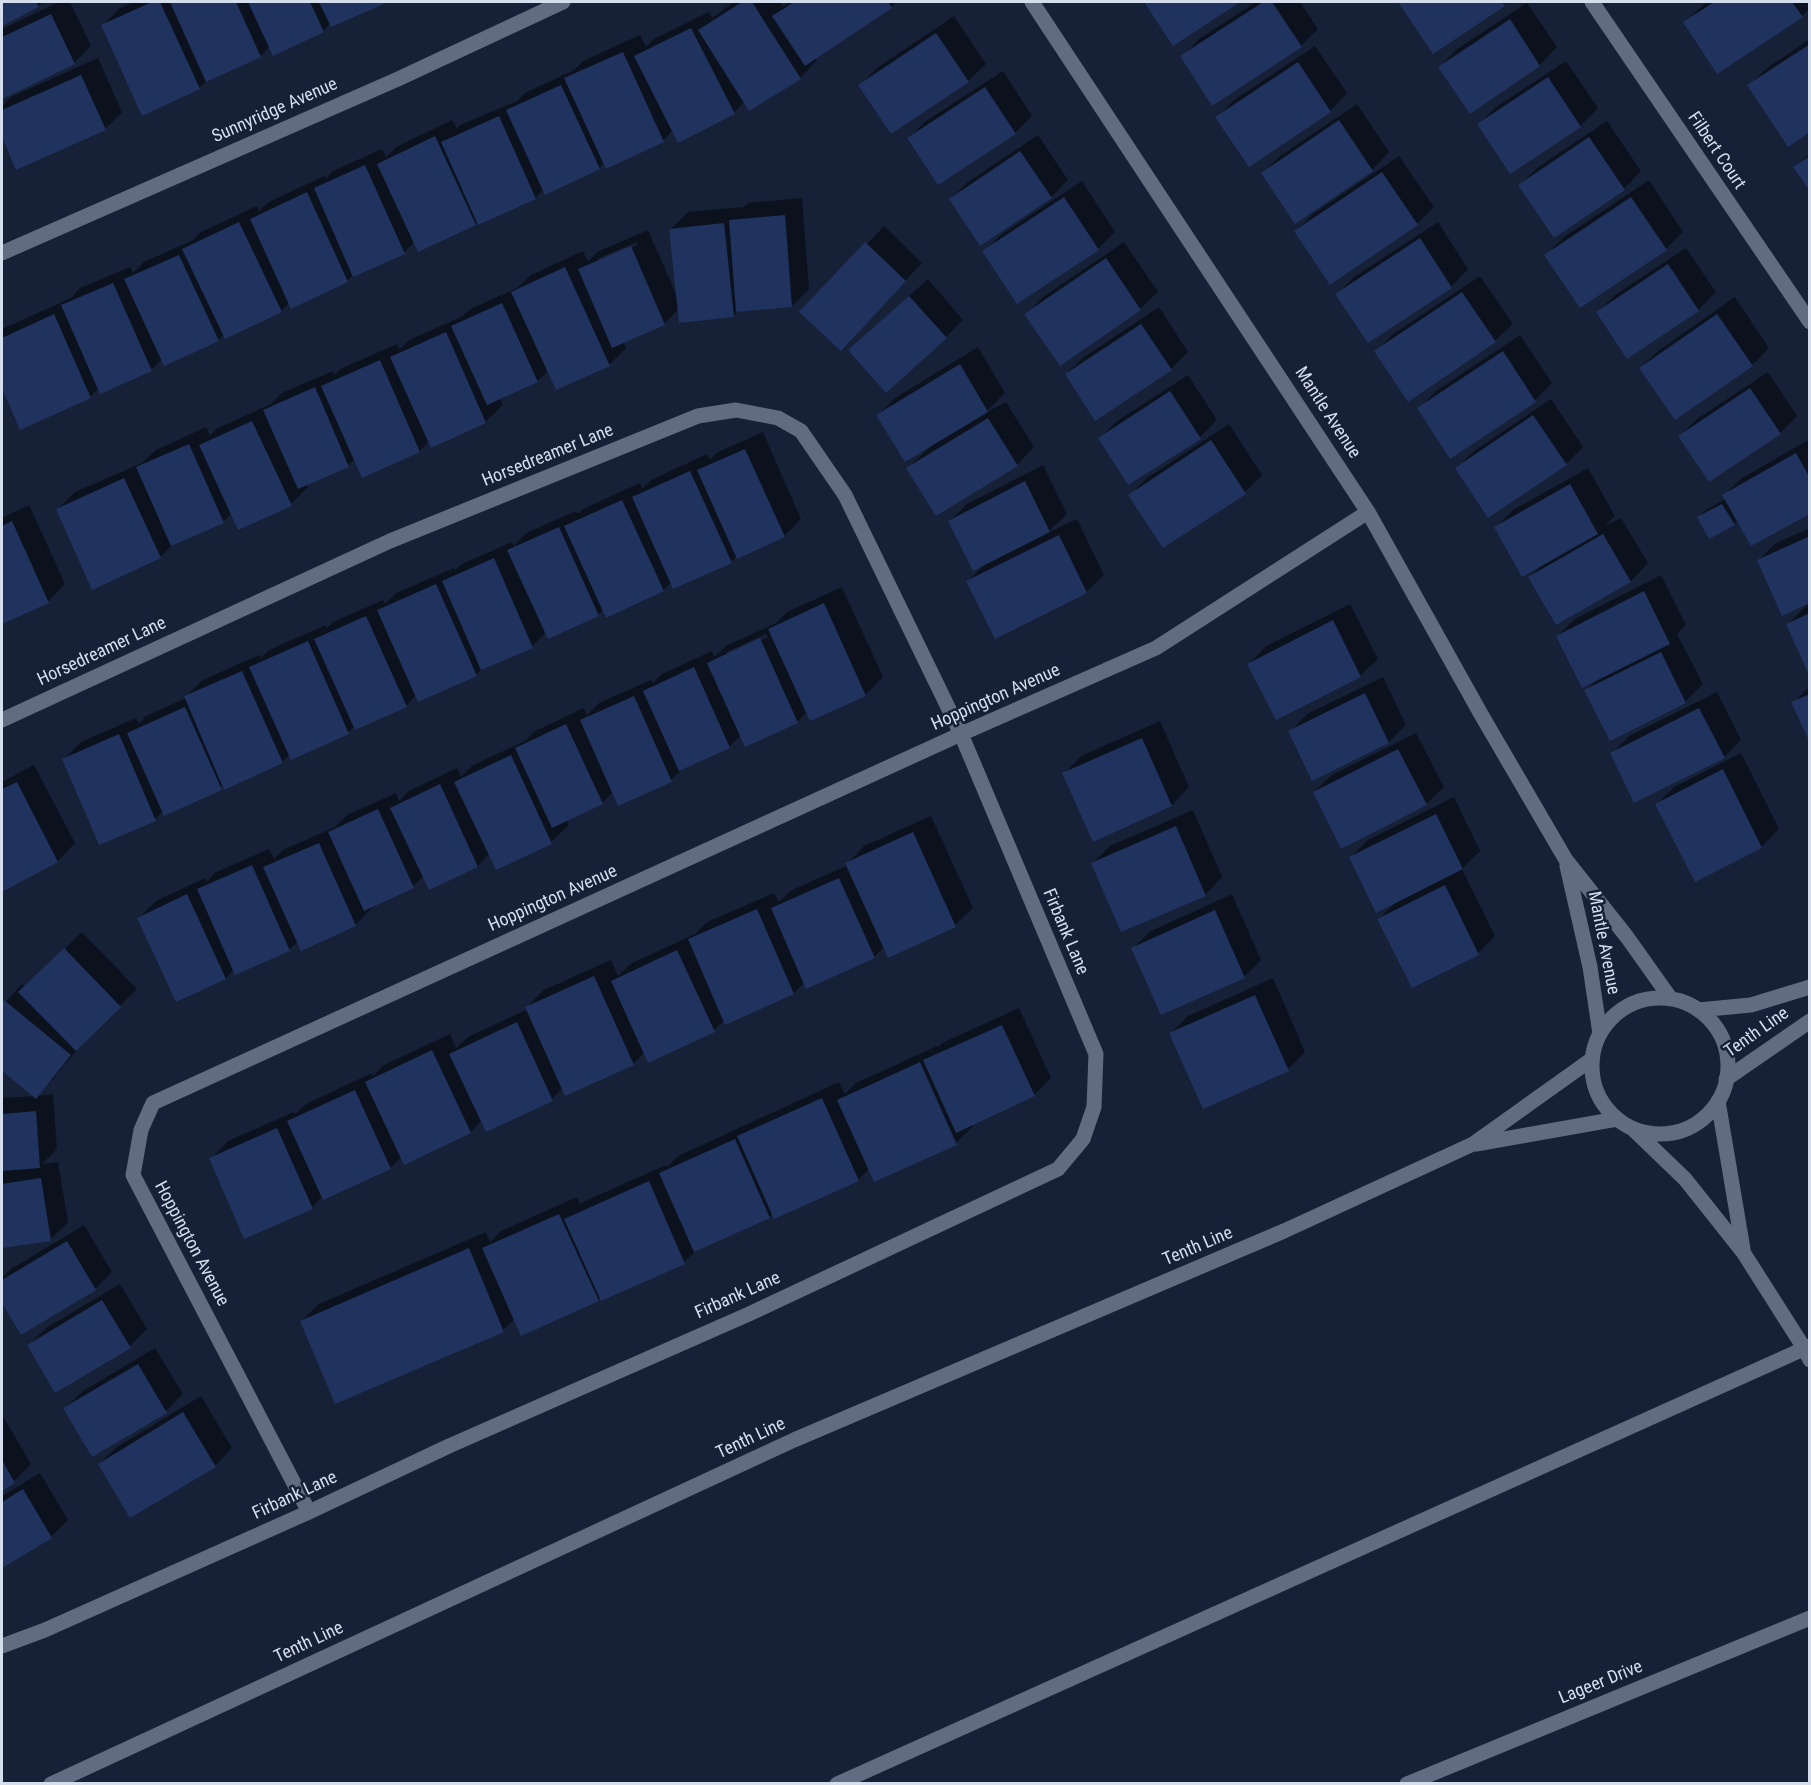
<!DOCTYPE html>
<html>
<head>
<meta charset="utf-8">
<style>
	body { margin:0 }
	#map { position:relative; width:1811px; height:1785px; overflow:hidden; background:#162138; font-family:"Roboto Condensed",sans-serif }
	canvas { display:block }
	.frame { position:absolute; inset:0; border:3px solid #d5deed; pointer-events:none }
</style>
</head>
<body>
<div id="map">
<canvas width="1811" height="1785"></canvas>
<div class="frame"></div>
</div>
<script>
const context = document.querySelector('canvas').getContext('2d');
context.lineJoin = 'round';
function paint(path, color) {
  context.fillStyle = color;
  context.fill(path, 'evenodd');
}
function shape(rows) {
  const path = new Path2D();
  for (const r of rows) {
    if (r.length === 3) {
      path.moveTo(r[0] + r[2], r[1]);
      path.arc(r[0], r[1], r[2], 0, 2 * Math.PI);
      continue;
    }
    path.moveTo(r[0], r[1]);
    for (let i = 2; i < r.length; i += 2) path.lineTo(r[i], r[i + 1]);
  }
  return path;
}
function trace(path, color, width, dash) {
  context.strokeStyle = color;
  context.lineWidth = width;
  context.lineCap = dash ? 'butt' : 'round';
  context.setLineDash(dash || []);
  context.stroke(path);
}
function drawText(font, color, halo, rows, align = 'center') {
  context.font = font + ' "Roboto Condensed",sans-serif';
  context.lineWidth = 5;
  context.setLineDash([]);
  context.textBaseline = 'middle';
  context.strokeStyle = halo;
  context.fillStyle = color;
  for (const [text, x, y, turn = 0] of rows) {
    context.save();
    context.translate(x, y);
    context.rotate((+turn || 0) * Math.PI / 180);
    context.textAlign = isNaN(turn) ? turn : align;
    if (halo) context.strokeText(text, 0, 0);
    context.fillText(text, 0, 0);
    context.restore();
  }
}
const shadow = shape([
	[2,2,43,2,38,6,2,24],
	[59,2,70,2,91,46,74,63,2,97,2,29],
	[134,2,384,2,331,23,323,31,270,46,261,56,208,80,199,88,103,25,120,8],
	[734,2,780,2,783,7,789,2,897,2,891,7,815,58,817,60,800,78,745,101,734,112,673,130,663,141,605,162,599,168,544,189,536,197,479,223,478,221,475,224,415,242,404,252,352,276,347,281,290,302,281,311,224,334,218,340,162,359,151,370,99,388,90,397,21,428,2,385,2,329,71,298,80,288,130,267,133,273,144,262,193,240,201,232,257,206,259,211,269,202,324,176,326,179,333,171,382,149,386,157,396,147,452,120,457,129,460,125,517,101,525,93,574,70,583,61,640,35,646,47,654,39,709,12,712,18],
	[1145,2,1238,2,1174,44],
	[1256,2,1300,2,1318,29,1301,46,1182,57,1199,39],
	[1400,2,1507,2,1433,52],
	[1707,2,1810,2,1810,8,1802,16,1684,22],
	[1527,3,1557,47,1540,65,1470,111,1440,67,1457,49],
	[954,16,986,64,968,81,860,85,877,68],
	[1810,39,1810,131,1749,85,1767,68],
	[1315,46,1347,93,1330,111,1217,117,1234,100],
	[98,58,122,112,105,129,17,168,2,133,2,106,11,97],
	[1566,61,1598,108,1580,126,1511,172,1479,124,1496,107],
	[1003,71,1032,116,1015,133,909,138,926,121],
	[1357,104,1389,152,1372,170,1263,173,1280,156],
	[1607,121,1641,171,1624,189,1520,185,1537,168],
	[1038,135,1068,180,1051,197,951,199,968,182],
	[1810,153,1810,189,1795,167],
	[1399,156,1434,207,1417,224,1296,231,1313,214],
	[1649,180,1683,232,1666,249,1546,255,1564,237],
	[1082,181,1115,232,1098,249,984,252,1002,234],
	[802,198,809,289,792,306,739,310,733,316,679,309,664,324,623,342,626,348,609,365,549,370,537,381,500,398,503,405,485,422,429,441,420,451,362,476,355,459,348,465,306,484,308,487,291,504,232,513,223,522,174,543,160,557,58,509,75,492,142,463,156,450,206,427,210,436,218,428,271,404,282,393,333,371,334,375,340,369,397,344,400,349,409,340,463,316,470,309,517,288,531,275,583,251,588,262,597,252,648,230,677,296,671,229,688,212,741,207,742,209,748,203],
	[637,242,638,245,599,262,599,258],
	[1438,222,1468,269,1451,287,1368,341,1337,294,1354,277],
	[884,226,922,263,858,331,802,312],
	[1124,242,1158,292,1140,309,1060,364,1026,314,1043,297],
	[1686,248,1716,292,1698,310,1627,357,1598,312,1615,295],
	[1480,276,1513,324,1495,341,1376,352,1393,334],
	[928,279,963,320,946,337,850,350],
	[1735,297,1769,348,1752,365,1640,368,1658,351],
	[1159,307,1188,352,1171,369,1066,374,1084,357],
	[1520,335,1552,383,1535,400,1419,409,1436,391],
	[978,347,1005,393,985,413,1006,402,1034,447,1017,465,937,514,908,468,930,447,878,415,895,398],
	[1768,372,1797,416,1780,433,1680,436,1697,419],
	[1188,375,1217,420,1200,437,1100,438,1117,421],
	[1551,399,1583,447,1566,464,1457,468,1474,451],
	[1229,424,1262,475,1245,492,1130,495,1147,478],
	[763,432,801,519,784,536,737,556,731,562,672,582,663,590,604,609,598,615,546,632,532,646,484,667,476,675,416,695,406,706,355,726,348,732,291,758,290,754,282,762,163,811,155,819,64,759,81,742,136,718,139,724,146,716,186,698,185,697,203,680,259,655,261,658,269,650,326,625,327,628,333,622,383,600,385,604,396,593,454,568,455,570,462,564,512,542,514,546,526,533,576,511,578,514,583,509,640,483,642,489,651,480,707,454,710,460,716,453],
	[1810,439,1810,512,1738,520,1734,524,1699,517,1707,509,1726,499,1724,495,1742,478],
	[1043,465,1067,514,1047,533,1077,519,1104,575,1086,592,968,581,985,564,949,522,967,504],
	[1588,468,1615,516,1605,526,1621,518,1648,563,1631,581,1557,623,1530,577,1542,565,1496,527,1513,510],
	[29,505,65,584,48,602,2,623,2,518],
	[1810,528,1810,602,1759,560,1776,543],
	[1661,575,1686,625,1677,634,1703,684,1685,702,1586,691,1598,679,1558,636,1575,619],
	[842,587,883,677,865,695,807,712,798,721,746,745,741,735,729,747,685,766,671,780,613,792,602,803,566,819,569,825,551,842,497,868,490,853,478,866,430,888,424,876,413,886,371,906,372,908,355,925,298,941,289,950,234,969,226,978,177,1000,139,918,156,901,205,878,206,882,216,872,269,849,274,859,283,850,335,827,347,815,396,793,399,801,409,791,457,768,461,777,473,765,525,741,535,731,584,708,587,715,599,703,651,680,653,683,662,674,712,651,714,657,726,646,776,623,787,612],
	[766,634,768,637,727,655,727,652],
	[1810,602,1810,674,1788,624],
	[1350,604,1378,659,1360,676,1249,664,1266,646],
	[1383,677,1406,725,1389,742,1313,779,1290,732,1307,714],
	[1810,686,1810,739,1793,703],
	[1717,692,1741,740,1724,757,1612,754,1629,736],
	[1160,721,1189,787,1172,805,1093,840,1064,774,1081,756],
	[1416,733,1444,787,1426,804,1314,792,1332,775],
	[1741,753,1779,829,1762,846,1695,880,1657,804,1674,787],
	[34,765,75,843,58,861,2,890,2,782],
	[1454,797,1480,851,1462,869,1495,936,1478,953,1379,919,1397,901,1351,857,1368,840],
	[1193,810,1222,877,1205,895,1093,863,1110,846],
	[931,816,973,908,955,925,889,956,885,946,874,957,805,982,794,993,725,1020,714,1030,645,1052,633,1064,563,1088,552,1099,482,1120,471,1132,405,1163,402,1156,390,1168,323,1196,312,1207,211,1159,228,1141,294,1112,295,1114,306,1104,372,1073,373,1076,384,1065,450,1034,456,1048,468,1037,528,1009,527,1007,544,990,611,960,618,976,630,964,695,934,707,922,774,893,779,902,790,891,848,865,847,864,864,846],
	[1232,894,1261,960,1244,977,1133,948,1151,931],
	[82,932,137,989,86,1039,53,1079,37,1096,53,1094,57,1149,42,1164,58,1162,68,1222,50,1240,2,1247,2,1098,35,1096,2,1069,2,1006,22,984,26,987],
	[1273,978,1305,1052,1288,1069,1171,1033,1188,1016],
	[1019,1008,1051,1078,1034,1095,972,1124,973,1126,956,1143,870,1168,858,1180,773,1213,769,1217,698,1249,684,1262,601,1299,601,1297,598,1300,515,1319,503,1330,336,1402,301,1321,319,1304,486,1232,490,1242,501,1231,577,1197,580,1205,583,1202,666,1165,667,1167,678,1156,839,1082,845,1094,856,1083,937,1046,938,1047,942,1043],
	[84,1225,112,1272,95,1289,21,1333,2,1300,2,1278,11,1269],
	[120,1284,147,1329,130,1346,29,1345,46,1328],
	[155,1348,183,1394,166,1411,65,1408,83,1391],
	[201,1396,232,1448,215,1466,99,1464,117,1447],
	[4,1418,31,1464,14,1481,2,1489,2,1420],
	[40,1473,68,1520,51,1537,2,1566,2,1496]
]);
const building = shape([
	[2,2,36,2,39,7,2,26],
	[152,2,160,2,200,89,142,116,101,25],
	[170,2,236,2,261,57,206,82],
	[248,2,310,2,324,32,273,56],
	[319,2,383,2,384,4,331,27],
	[742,2,752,2,801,79,749,111,698,30],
	[794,2,888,2,892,8,805,66,772,16],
	[1144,2,1240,2,1173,46],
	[1263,2,1272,2,1302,47,1212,106,1180,56],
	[1398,2,1502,2,1505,6,1433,54],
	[1714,2,1792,2,1803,17,1717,74,1683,22],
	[51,14,75,64,2,99,2,37],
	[1510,19,1540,66,1470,114,1438,67],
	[691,28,735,114,678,143,634,56],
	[936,33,969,82,891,134,858,85],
	[1810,44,1810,132,1788,147,1747,85],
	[623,52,664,142,606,169,564,78],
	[1298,62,1331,112,1249,167,1215,117],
	[81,75,106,130,16,170,2,137,2,110],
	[1548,77,1581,127,1510,174,1477,124],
	[561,85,600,169,545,195,506,110],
	[985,87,1016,134,938,185,907,138],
	[499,116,536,199,478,225,441,142],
	[1339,120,1373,171,1295,224,1261,173],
	[435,136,476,225,418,252,377,164],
	[1589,137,1625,190,1554,238,1518,185],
	[1020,151,1052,198,980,246,949,199],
	[1810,156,1810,191,1793,167],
	[365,165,405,254,353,277,314,188],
	[1382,172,1418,225,1330,285,1294,231],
	[307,192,348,282,291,309,250,219],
	[1064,197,1099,250,1017,304,982,251],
	[1631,197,1667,250,1580,308,1544,255],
	[785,215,792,307,736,312,729,220],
	[239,222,282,312,225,339,182,249],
	[724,223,734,317,679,323,669,229],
	[1420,238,1452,288,1368,343,1335,294],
	[865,242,906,281,841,351,799,312],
	[631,246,665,325,612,348,578,269],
	[179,255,219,341,164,366,124,279],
	[1106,258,1141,310,1060,366,1024,314],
	[1668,264,1699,311,1627,359,1596,312],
	[565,267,610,366,556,390,511,292],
	[113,283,152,371,100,394,61,305],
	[1462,292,1496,342,1408,402,1374,351],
	[909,296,947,338,886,393,848,350],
	[502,303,538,382,487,405,451,326],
	[54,314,91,398,20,430,2,388,2,338],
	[1717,314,1753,366,1675,420,1639,368],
	[1141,324,1172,370,1095,421,1065,374],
	[446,332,486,423,431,448,390,357],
	[1503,351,1536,402,1450,459,1417,408],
	[380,360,420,452,362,478,321,386],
	[960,364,988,412,905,462,876,415],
	[315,387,349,467,298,489,263,410],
	[1750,388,1781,434,1709,482,1678,436],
	[1170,391,1201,439,1128,485,1098,438],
	[1533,415,1567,465,1488,518,1455,468],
	[988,418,1018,466,936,516,906,468],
	[252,421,292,506,238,530,199,445],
	[1211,440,1246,494,1163,548,1128,495],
	[189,444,224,523,171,546,136,467],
	[745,449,785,537,737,559,697,470],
	[1796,453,1810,478,1810,514,1751,546,1722,495],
	[690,471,732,563,673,589,632,497],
	[124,478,161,558,92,590,56,509],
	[1025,481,1050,532,973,571,948,521],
	[1570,484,1598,534,1522,577,1494,527],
	[622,500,664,591,606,618,564,526],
	[1722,504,1735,525,1709,539,1697,517],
	[12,521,49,603,2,624,2,526],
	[559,527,599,616,548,639,507,550],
	[1603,534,1631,582,1556,625,1528,577],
	[1059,535,1087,593,995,639,966,581],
	[1810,536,1810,603,1782,616,1757,560],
	[494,558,533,648,481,670,442,581],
	[436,584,477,676,418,702,377,610],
	[1644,591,1670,644,1582,688,1556,636],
	[824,603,866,696,810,721,768,629],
	[1810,613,1810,677,1786,624],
	[366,616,407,707,355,730,314,639],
	[1333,620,1361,677,1276,720,1247,664],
	[760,638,798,723,745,747,707,663],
	[308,641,349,734,291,760,249,667],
	[1661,652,1686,703,1610,741,1584,690],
	[694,667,730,748,679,771,643,691],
	[242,671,283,763,224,790,184,696],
	[1365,693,1389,743,1312,781,1288,731],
	[1810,694,1810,743,1791,702],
	[634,696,672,782,618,806,580,720],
	[185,707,222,790,164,816,127,733],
	[1699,708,1725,758,1634,803,1610,753],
	[566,724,603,804,552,828,515,748],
	[119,734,156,821,99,845,62,759],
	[1142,738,1172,806,1093,842,1062,773],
	[1398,749,1427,805,1341,849,1313,792],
	[511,755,552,844,496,870,454,782],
	[1723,769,1762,848,1695,882,1655,804],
	[17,782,58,862,2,892,2,789],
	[440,784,478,867,429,890,390,808],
	[378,809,414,888,364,911,328,832],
	[1436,814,1463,869,1376,913,1349,857],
	[1176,826,1206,896,1121,932,1091,863],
	[913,832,956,927,888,958,845,863],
	[319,843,356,926,301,951,263,867],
	[252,865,290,951,235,975,197,889],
	[839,878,875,958,806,989,771,908],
	[1445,885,1479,955,1412,988,1377,919],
	[187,894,226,979,176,1002,137,918],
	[757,909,794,994,725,1025,688,939],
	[1215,910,1245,978,1161,1015,1131,948],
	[64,948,121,1007,76,1051,18,992],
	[677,950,715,1032,648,1063,611,981],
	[594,976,634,1065,565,1096,525,1007],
	[1255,995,1289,1071,1203,1109,1169,1033],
	[4,1000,71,1055,36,1099,2,1071,2,1003],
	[517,1022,553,1101,486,1132,449,1054],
	[1002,1025,1035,1096,956,1133,923,1060],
	[432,1050,471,1133,404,1165,365,1082],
	[920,1062,957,1145,874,1182,837,1100],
	[355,1090,391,1169,323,1200,287,1121],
	[822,1098,859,1181,774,1219,737,1136],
	[36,1111,40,1168,2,1171,2,1114],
	[277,1128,313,1209,244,1239,209,1158],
	[735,1139,770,1218,694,1252,659,1173],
	[41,1178,51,1241,2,1248,2,1184],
	[649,1181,685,1264,601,1301,564,1219],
	[559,1214,599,1301,521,1336,482,1248],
	[67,1241,96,1290,21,1335,2,1303,2,1280],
	[469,1248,504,1332,335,1404,300,1321],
	[102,1300,131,1348,55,1393,27,1345],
	[138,1364,167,1413,92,1457,63,1408],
	[183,1412,216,1467,130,1518,98,1464],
	[2,1460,15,1483,2,1491],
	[23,1489,52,1538,2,1568,2,1502]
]);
const minor = shape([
	[1032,2,1368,512,1482,716,1566,860,1627,937,1671,999],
	[1592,2,1810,322],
	[2,253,398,79,563,2],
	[2,720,390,541,698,416,736,410,778,418,801,431,845,495,961,734,1096,1054,1094,1107,1083,1139,1058,1169,749,1314,449,1446,309,1512,45,1630,2,1646],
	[1567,866,1590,967,1600,1034],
	[1660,1066,68],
	[1698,1010,1751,1005,1810,987],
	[1726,1079,1810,1021],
	[1718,1101,1743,1249],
	[1634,1130,1685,1179,1743,1252,1804,1348,1810,1360],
	[1476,1144,1617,1119],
	[309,1512,133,1175,141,1130,153,1103,961,734,1156,648,1368,512],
	[51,1784,794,1440,1284,1231,1473,1144,1592,1059],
	[837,1784,1810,1346],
	[1407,1784,1810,1618]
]);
const streetNames = [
	["Sunnyridge Avenue",275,111,-24],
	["Filbert Court",1716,151,56],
	["Mantle Avenue",1327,413,57],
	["Horsedreamer Lane",548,456,-22],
	["Horsedreamer Lane",102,652,-25],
	["Hoppington Avenue",996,698,-24],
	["Hoppington Avenue",553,899,-24],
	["Firbank Lane",1065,932,67],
	["Mantle Avenue",1603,943,79],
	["Tenth Line",1757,1033,-35],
	["Hoppington Avenue",191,1244,62],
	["Tenth Line",1198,1247,-23],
	["Firbank Lane",738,1296,-24],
	["Tenth Line",751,1439,-25],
	["Firbank Lane",295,1496,-25],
	["Tenth Line",309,1643,-25],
	["Lageer Drive",1601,1683,-22]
];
paint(shadow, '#0007');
paint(building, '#1f335e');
trace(minor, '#616c81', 15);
drawText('18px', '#d5deed', '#162138', streetNames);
</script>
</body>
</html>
